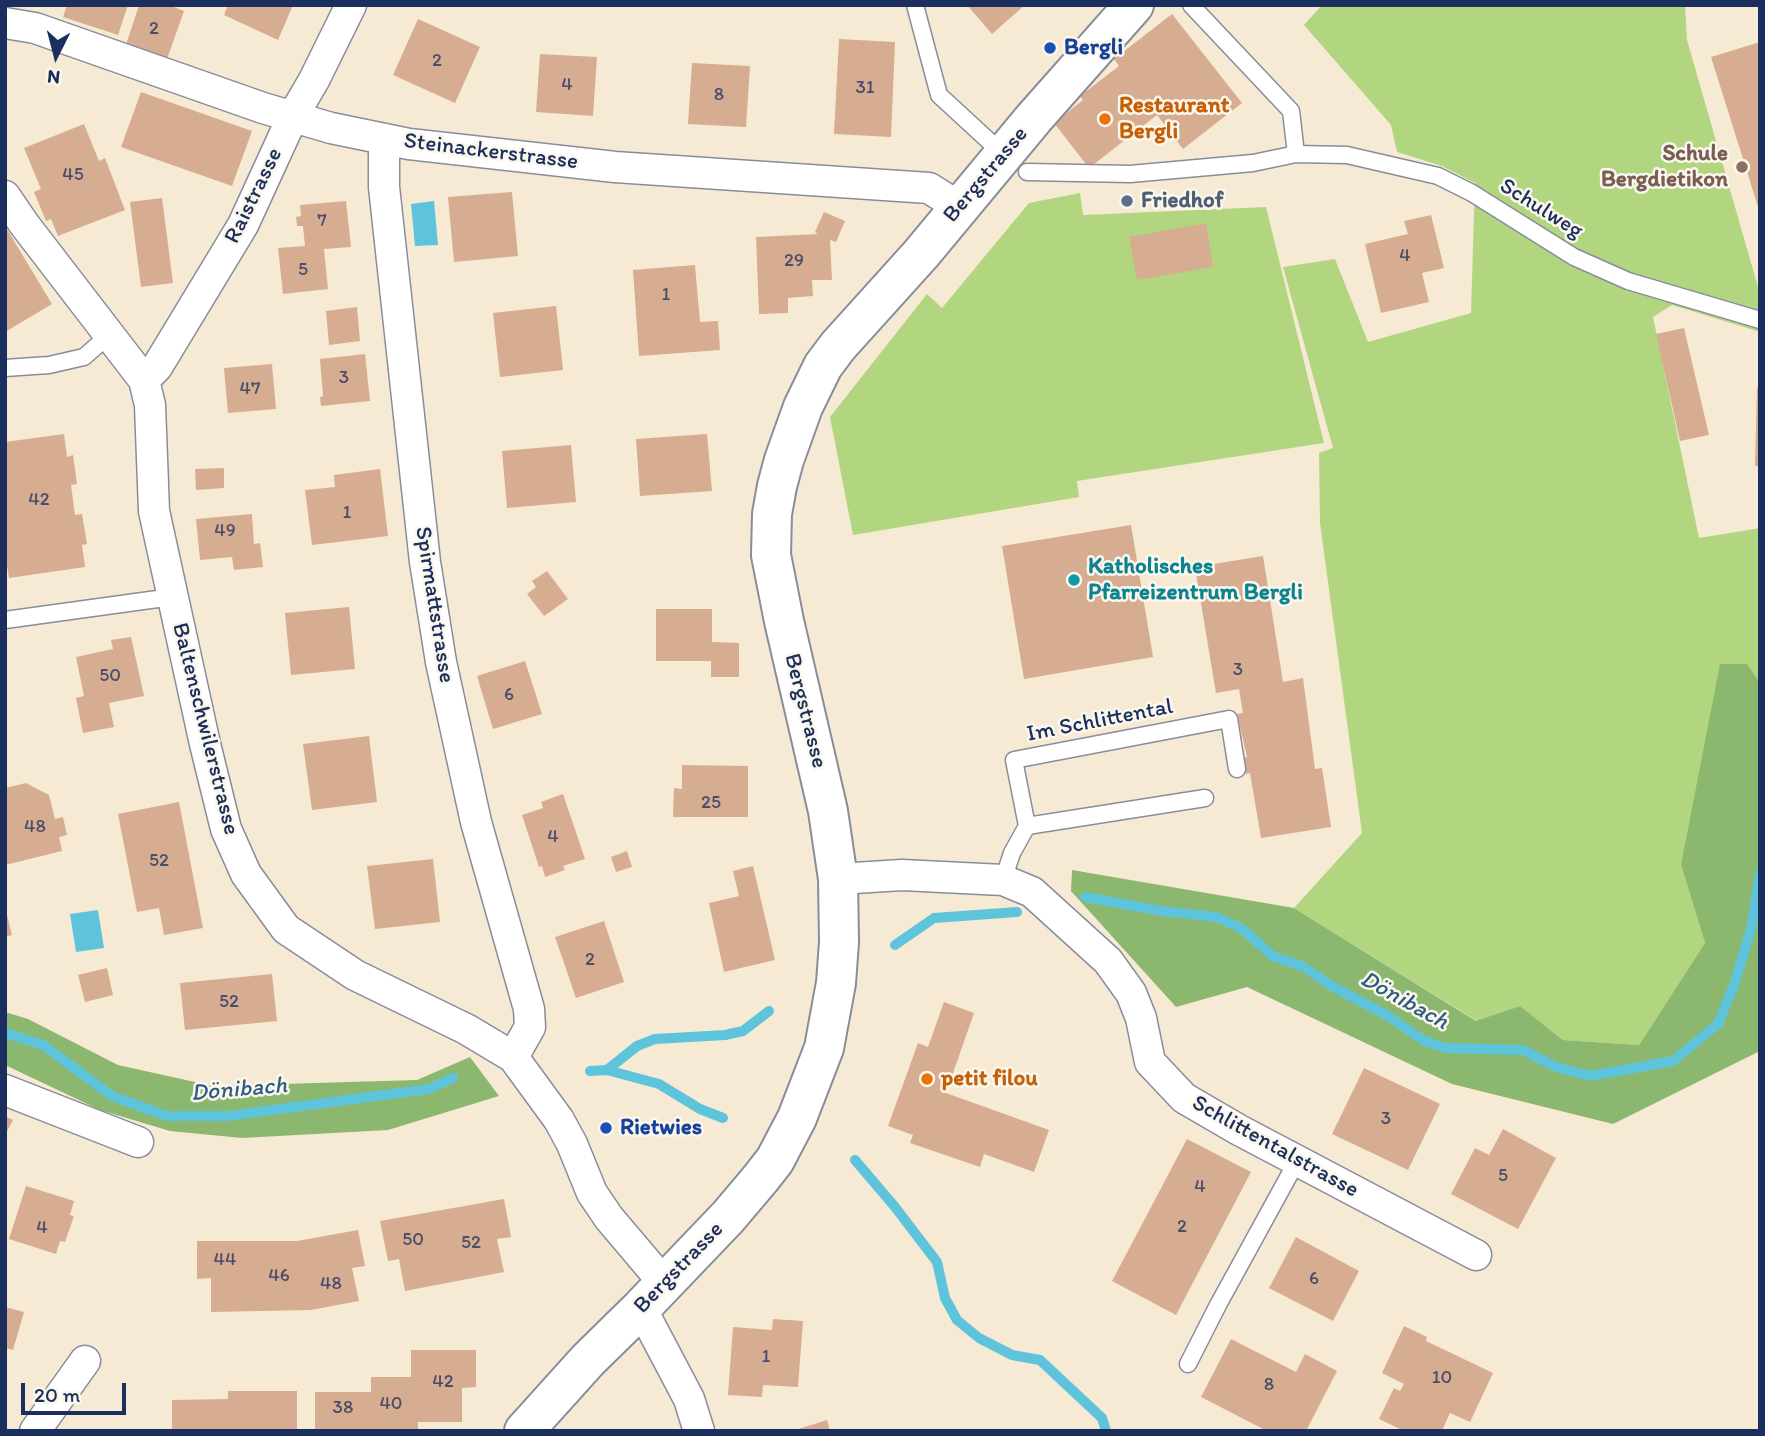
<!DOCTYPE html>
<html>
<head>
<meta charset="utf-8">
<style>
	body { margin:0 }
	#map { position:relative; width:1765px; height:1436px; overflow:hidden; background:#f7ead5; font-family:Itim,sans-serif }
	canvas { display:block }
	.frame { position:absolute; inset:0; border:7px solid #1b2f5e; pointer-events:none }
	.north { position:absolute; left:21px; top:21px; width:70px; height:70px; -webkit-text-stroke:5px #fbf7ec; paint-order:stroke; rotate:186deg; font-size:19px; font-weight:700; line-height:28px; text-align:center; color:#1b2f5e }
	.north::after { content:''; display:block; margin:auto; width:24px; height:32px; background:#1b2f5e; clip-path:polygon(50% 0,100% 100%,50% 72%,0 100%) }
	.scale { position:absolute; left:21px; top:1383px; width:105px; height:32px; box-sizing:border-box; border:4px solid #1b2f5e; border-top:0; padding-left:9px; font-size:21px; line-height:24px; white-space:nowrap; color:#1b2f5e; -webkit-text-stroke:5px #fbf7ec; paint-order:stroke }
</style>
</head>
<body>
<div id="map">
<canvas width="1765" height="1436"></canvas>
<div class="frame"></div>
<div class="north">N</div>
<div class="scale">20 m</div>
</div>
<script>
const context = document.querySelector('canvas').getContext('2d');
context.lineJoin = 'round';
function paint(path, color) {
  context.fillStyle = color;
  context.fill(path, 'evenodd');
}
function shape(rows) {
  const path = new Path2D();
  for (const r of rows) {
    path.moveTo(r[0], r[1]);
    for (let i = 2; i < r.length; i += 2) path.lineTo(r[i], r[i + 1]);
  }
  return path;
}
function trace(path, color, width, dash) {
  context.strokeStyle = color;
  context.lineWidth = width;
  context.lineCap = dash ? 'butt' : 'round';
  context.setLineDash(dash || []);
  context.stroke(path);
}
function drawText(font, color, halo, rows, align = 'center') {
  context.font = font + ' Itim,sans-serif';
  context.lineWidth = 5;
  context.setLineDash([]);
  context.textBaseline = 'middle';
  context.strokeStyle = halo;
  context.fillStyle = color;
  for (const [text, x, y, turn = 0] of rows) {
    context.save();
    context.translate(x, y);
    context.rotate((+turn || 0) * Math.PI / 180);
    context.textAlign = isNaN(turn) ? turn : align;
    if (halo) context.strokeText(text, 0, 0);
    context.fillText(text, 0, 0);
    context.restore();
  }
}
const green = shape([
	[1322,5,1685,5,1687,40,1760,294,1760,332,1672,305,1653,317,1699,538,1760,528,1760,683,1747,664,1681,865,1705,943,1639,1045,1563,1040,1520,1006,1477,1021,1294,908,1362,833,1320,523,1319,453,1333,448,1283,267,1335,259,1368,342,1471,313,1475,183,1442,166,1397,152,1391,125,1304,25],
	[1080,193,1083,215,1266,207,1324,443,1077,481,1079,497,853,535,830,417,927,294,942,308,1029,203]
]);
const forest = shape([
	[1720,664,1747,664,1760,683,1760,1051,1613,1124,1452,1084,1247,987,1176,1007,1071,891,1072,870,1294,908,1476,1021,1520,1006,1563,1040,1639,1045,1705,943,1681,865],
	[5,1012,28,1019,118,1065,213,1086,417,1080,470,1057,499,1096,388,1130,242,1138,170,1131,100,1110,5,1065]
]);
const water = shape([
	[434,201,438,245,415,246,411,204],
	[98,910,104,948,76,952,70,914]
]);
const stream = shape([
	[1085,897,1161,911,1216,917,1241,928,1273,956,1304,967,1330,985,1388,1016,1423,1040,1445,1048,1523,1050,1556,1067,1590,1076,1673,1061,1718,1024,1734,985,1751,929,1760,874],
	[895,945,934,918,1017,912],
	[5,1033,43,1045,112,1096,167,1116,228,1116,429,1089,453,1078],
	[607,1070,659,1084,700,1109,723,1118],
	[590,1071,607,1070,637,1046,655,1039,725,1035,743,1031,769,1011],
	[855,1160,895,1207,937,1262,945,1298,957,1320,979,1338,1012,1355,1040,1360,1102,1418,1106,1431]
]);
const building = shape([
	[67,5,128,5,118,35,63,17],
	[139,5,169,5,184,11,166,62,125,48],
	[228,5,293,5,278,40,224,15],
	[967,5,1025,5,992,34],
	[1172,14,1242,103,1183,149,1157,115,1089,168,1054,123,1083,100,1080,96,1119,66,1114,59],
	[418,19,480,47,455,103,393,75],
	[839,39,895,42,891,137,834,134],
	[1760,42,1760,210,1759,210,1711,57],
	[540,54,597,57,593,116,536,112],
	[692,63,750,66,746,127,688,124],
	[141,92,252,131,232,186,121,147],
	[84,124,99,161,105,158,125,210,58,236,51,219,46,221,34,192,41,189,24,148],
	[512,192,518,256,454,262,448,197],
	[162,198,173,283,141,287,130,202],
	[346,201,351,247,324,249,328,289,283,294,278,248,305,246,303,226,297,226,296,217,301,216,300,205],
	[824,212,845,221,836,242,830,240,832,280,812,280,813,296,788,298,788,313,759,314,756,237,818,234,815,232],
	[1431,215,1444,268,1422,273,1429,302,1381,313,1365,244,1408,234,1404,221],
	[1206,223,1213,267,1137,280,1129,237],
	[5,226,52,304,5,332],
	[695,265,700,322,718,321,720,350,639,356,633,270],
	[556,306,563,370,500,377,493,313],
	[357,307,360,341,329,345,326,311],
	[1684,328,1709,435,1680,441,1656,334],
	[365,354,370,401,321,406,320,397,323,396,320,359],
	[272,364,276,409,228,413,224,368],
	[1757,387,1760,387,1760,466,1755,466],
	[64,434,67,457,73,455,77,484,71,485,75,515,82,514,87,544,82,545,85,567,9,578,5,553,5,442],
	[707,434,712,491,640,496,636,439],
	[571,445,576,502,507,508,502,451],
	[224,468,224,488,196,490,195,469],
	[380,469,388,536,312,545,305,490,335,487,334,475],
	[252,514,254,544,260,543,263,567,234,570,232,557,200,560,196,519],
	[1131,525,1153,657,1024,679,1002,546],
	[1263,556,1283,682,1303,678,1315,769,1322,768,1331,827,1261,838,1250,773,1246,774,1243,758,1247,757,1237,714,1243,713,1239,689,1216,693,1195,567],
	[547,571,568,599,544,616,527,594,536,587,532,581],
	[349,607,355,669,291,675,285,613],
	[656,609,712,609,712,642,739,643,739,677,711,677,711,661,656,661],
	[131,637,144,696,109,703,114,727,83,733,76,698,84,696,76,657,113,649,111,640],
	[525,661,542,714,493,729,477,676],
	[369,736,377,802,312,810,303,744],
	[682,765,748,766,748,817,673,817,674,788,682,789],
	[26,783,49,795,55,819,63,817,67,835,59,837,62,851,5,865,5,788],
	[563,794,585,859,563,866,565,870,545,877,542,866,539,867,522,815,543,808,541,802],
	[179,802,203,928,164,935,159,908,137,912,118,814],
	[627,851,632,867,616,872,611,857],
	[433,859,440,922,375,929,367,866],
	[753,866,775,960,724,972,709,903,739,896,733,871],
	[5,907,12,935,5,937],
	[604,921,624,982,576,998,555,937],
	[107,968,113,995,85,1002,78,975],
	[272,974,277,1021,185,1030,180,983],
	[944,1002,974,1013,946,1093,1049,1130,1034,1172,984,1154,980,1167,910,1143,913,1135,888,1126,918,1043,928,1047],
	[1364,1068,1440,1104,1408,1170,1332,1134],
	[5,1116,13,1120,5,1135],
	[1503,1129,1556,1158,1518,1229,1451,1194,1475,1148,1489,1155],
	[1187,1139,1251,1172,1176,1315,1112,1281],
	[26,1186,74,1201,70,1215,74,1216,65,1242,60,1241,56,1254,9,1239],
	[504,1199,511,1237,497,1239,504,1272,405,1291,399,1259,388,1261,380,1221],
	[358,1230,365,1266,352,1268,359,1301,311,1310,211,1312,211,1278,197,1279,197,1241,297,1241],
	[1296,1237,1359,1271,1333,1321,1269,1288],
	[5,1307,24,1312,13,1350,5,1348],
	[773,1319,803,1321,798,1387,763,1385,762,1397,728,1395,733,1327,772,1330],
	[1404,1326,1427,1337,1426,1341,1493,1373,1470,1422,1450,1413,1442,1431,1404,1431,1379,1419,1394,1388,1400,1391,1404,1384,1382,1373],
	[1231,1339,1296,1372,1305,1354,1337,1371,1306,1431,1267,1431,1201,1397],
	[411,1350,476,1350,476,1387,462,1388,462,1422,418,1422,418,1431,315,1430,315,1392,371,1392,371,1377,411,1377],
	[228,1391,297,1391,297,1430,172,1431,172,1400,228,1399],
	[827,1420,830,1431,796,1431,795,1430]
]);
const service = shape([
	[915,5,939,95,1003,154],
	[1191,5,1291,111,1296,154],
	[1027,172,1130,174,1253,163,1296,154,1347,155,1438,176,1472,193,1574,257,1628,281,1760,320],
	[5,368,49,365,84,357,110,334],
	[5,620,172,597],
	[1027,826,1205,798],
	[1003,880,1012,853,1027,826,1014,760,1229,719,1237,769],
	[1188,1364,1218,1305,1297,1161]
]);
const minor = shape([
	[5,23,35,28,263,108,331,128,409,144,615,167,929,188,959,207],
	[384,139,384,187,425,562,441,662,476,822,529,1009,530,1027,513,1057],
	[5,196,24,224,144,380,150,405,154,511,205,744,226,829,246,874,286,929,355,975,466,1029,513,1057,559,1120,572,1144,592,1193,609,1218,664,1283],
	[144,380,157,367,243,225,293,116,314,80,351,5],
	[838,879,902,875,1003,880,1032,892,1108,961,1131,993,1141,1018,1150,1062,1184,1098,1239,1130,1476,1255],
	[5,1090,138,1142],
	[641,1308,689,1399,699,1431],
	[35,1431,85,1361]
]);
const tertiary = shape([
	[524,1431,588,1360,641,1308,728,1217,761,1178,775,1160,797,1118,824,1048,836,983,839,942,838,879,828,811,784,621,771,555,772,514,777,486,784,460,803,407,823,366,838,346,921,254,1034,118,1134,5]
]);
const markers = [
	[1050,48,7,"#1a4fb4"],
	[1105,119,7,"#e8710a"],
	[1742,167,7,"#8d6e63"],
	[1127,201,7,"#5c6f8a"],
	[1074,580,7,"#0f9aa8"],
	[927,1079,7,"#e8710a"],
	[606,1128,7,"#1a4fb4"]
];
const numberNames = [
	["2",154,29],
	["2",437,61],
	["4",567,85],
	["31",865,88],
	["8",719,95],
	["45",73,175],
	["7",322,221],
	["4",1405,256],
	["29",794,261],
	["5",303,270],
	["1",666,295],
	["3",344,378],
	["47",250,389],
	["42",39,500],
	["1",347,513],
	["49",225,531],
	["3",1238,670],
	["50",110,676],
	["6",509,695],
	["25",711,803],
	["48",35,827],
	["4",553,837],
	["52",159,861],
	["2",590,960],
	["52",229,1002],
	["3",1386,1119],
	["5",1503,1176],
	["4",1200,1187],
	["2",1182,1227],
	["4",42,1228],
	["50",413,1240],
	["52",471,1243],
	["44",225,1260],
	["46",279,1276],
	["6",1314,1279],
	["48",331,1284],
	["1",766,1357],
	["10",1442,1378],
	["42",443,1382],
	["8",1269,1385],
	["40",391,1404],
	["38",343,1408]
];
const transitNames = [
	["Bergli",1064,48],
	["Rietwies",620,1128]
];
const foodNames = [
	["Restaurant",1119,106],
	["Bergli",1119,132],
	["petit filou",941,1079]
];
const streetNames = [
	["Steinackerstrasse",491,152,7],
	["Bergstrasse",986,175,-50],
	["Raistrasse",254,196,-64],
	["Schulweg",1541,209,32],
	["Spirmattstrasse",434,605,81],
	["Bergstrasse",805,711,76],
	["Im Schlittental",1100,721,-11],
	["Baltenschwilerstrasse",205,729,76],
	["Schlittentalstrasse",1275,1147,29],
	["Bergstrasse",679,1268,-46]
];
const educationNames = [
	["Schule",1728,154],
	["Bergdietikon",1728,180]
];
const serviceNames = [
	["Friedhof",1141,201]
];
const cultureNames = [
	["Katholisches",1088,567],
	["Pfarreizentrum Bergli",1088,593]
];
const waterNames = [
	["Dönibach",1404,1001,29],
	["Dönibach",239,1090,-5]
];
paint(green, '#b1d67f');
paint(forest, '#8cb76e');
paint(water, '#5ec4db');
trace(stream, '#5ec4db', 10);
paint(building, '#d6ad90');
trace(service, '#898c9a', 19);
trace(minor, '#898c9a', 33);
trace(tertiary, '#898c9a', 42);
trace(service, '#fff', 16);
trace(minor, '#fff', 30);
trace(tertiary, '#fff', 38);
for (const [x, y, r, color] of markers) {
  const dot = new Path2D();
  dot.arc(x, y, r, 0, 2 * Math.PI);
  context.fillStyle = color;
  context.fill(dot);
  trace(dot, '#fbf7ec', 2.5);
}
drawText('19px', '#4a4e6a', null, numberNames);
drawText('bold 23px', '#164399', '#fbf7ec', transitNames, 'left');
drawText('bold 23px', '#c56008', '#fbf7ec', foodNames, 'left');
drawText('23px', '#1b2f5e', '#fbf7ec', streetNames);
drawText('bold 23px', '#785e54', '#fbf7ec', educationNames, 'right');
drawText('bold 23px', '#4e5e75', '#fbf7ec', serviceNames, 'left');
drawText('bold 23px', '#0d838f', '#fbf7ec', cultureNames, 'left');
drawText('italic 24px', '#2f5c84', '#fbf7ec', waterNames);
</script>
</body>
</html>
